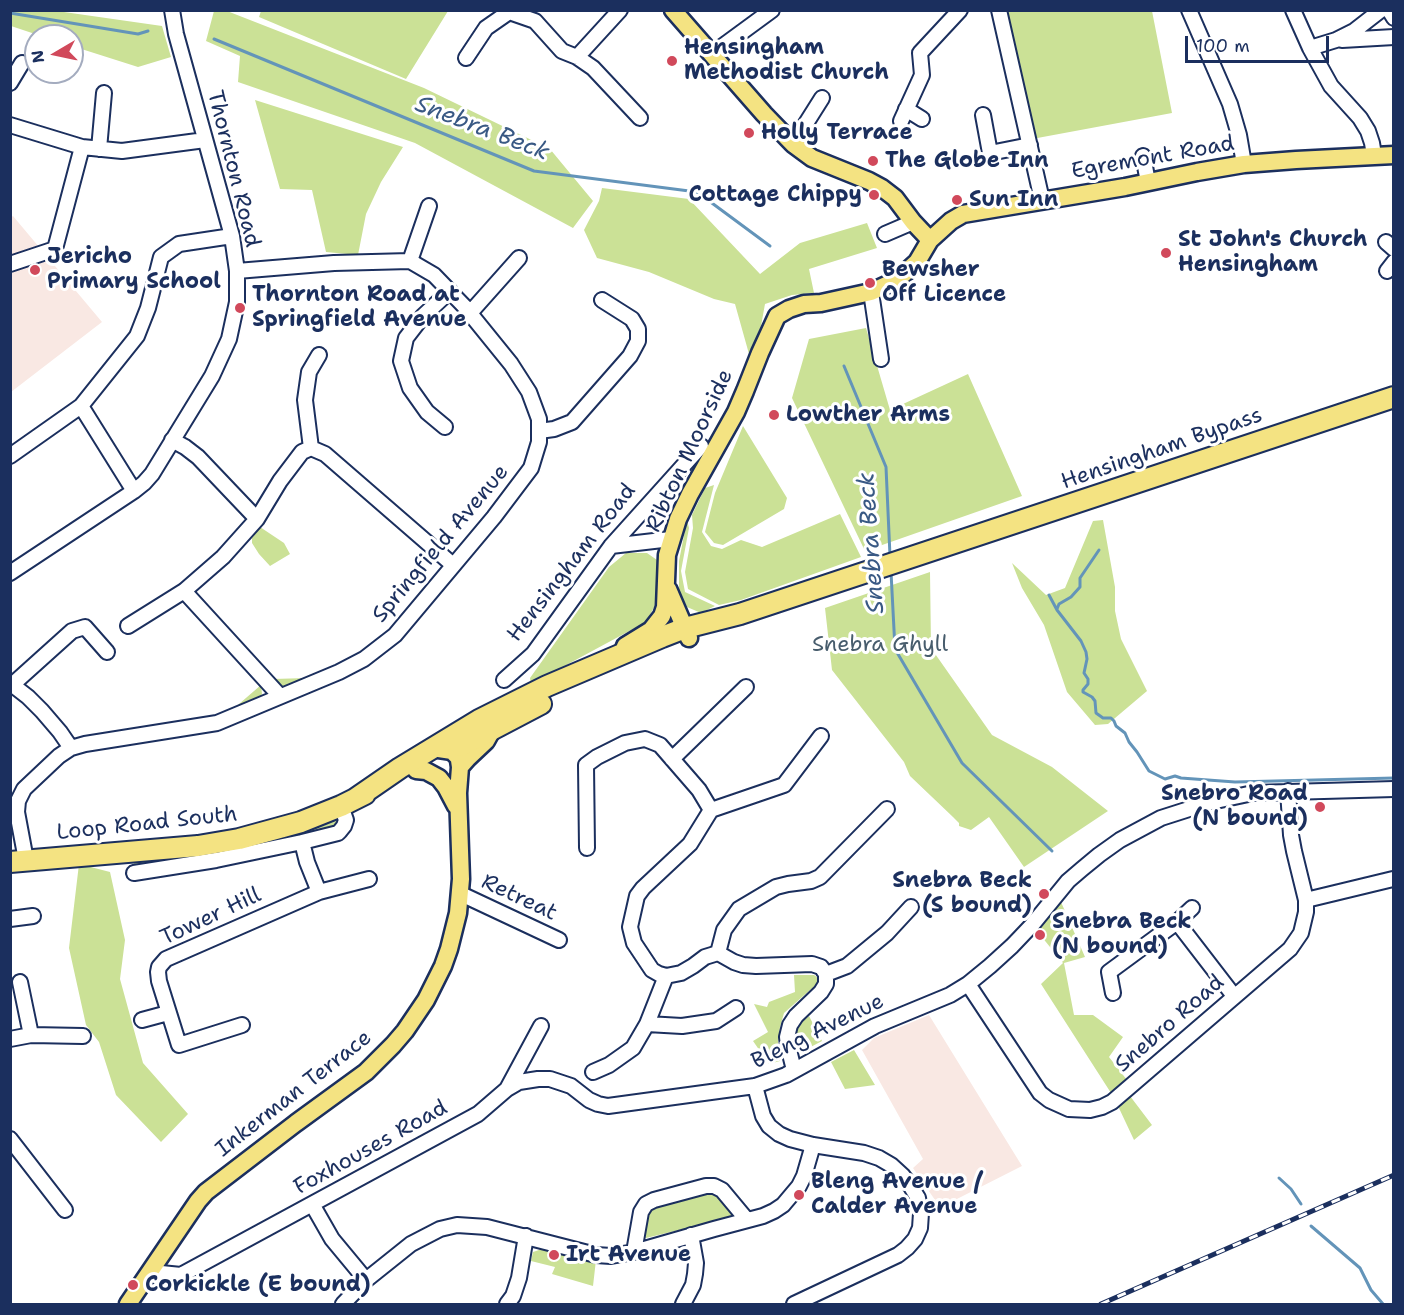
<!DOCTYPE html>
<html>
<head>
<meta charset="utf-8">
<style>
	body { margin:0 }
	#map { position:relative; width:1404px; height:1315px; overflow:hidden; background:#fff; font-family:"Shantell Sans",sans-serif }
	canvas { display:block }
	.frame { position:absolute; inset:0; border:12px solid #1b2f5e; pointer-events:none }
	.north { position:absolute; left:24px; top:24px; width:60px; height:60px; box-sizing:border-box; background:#fff; border:2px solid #a4acbf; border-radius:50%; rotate:261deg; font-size:16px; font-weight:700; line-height:24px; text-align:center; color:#1b2f5e }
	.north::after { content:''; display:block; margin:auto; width:21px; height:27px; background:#d1495b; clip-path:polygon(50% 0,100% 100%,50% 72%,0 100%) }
	.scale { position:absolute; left:1185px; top:36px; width:144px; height:27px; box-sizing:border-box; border:3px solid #1b2f5e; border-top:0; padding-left:8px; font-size:18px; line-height:21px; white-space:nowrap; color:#1b2f5e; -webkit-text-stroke:4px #fff; paint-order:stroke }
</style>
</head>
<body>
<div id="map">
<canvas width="1404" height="1315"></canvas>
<div class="frame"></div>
<div class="north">N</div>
<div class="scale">100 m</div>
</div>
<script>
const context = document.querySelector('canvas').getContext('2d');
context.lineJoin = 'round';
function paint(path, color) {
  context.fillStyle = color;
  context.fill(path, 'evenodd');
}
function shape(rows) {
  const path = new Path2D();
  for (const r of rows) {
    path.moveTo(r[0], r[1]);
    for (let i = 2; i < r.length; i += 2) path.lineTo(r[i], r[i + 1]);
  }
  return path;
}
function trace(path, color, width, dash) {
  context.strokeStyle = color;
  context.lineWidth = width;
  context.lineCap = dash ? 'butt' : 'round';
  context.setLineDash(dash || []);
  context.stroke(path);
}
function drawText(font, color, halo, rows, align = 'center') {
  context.font = font + ' "Shantell Sans",sans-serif';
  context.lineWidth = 6;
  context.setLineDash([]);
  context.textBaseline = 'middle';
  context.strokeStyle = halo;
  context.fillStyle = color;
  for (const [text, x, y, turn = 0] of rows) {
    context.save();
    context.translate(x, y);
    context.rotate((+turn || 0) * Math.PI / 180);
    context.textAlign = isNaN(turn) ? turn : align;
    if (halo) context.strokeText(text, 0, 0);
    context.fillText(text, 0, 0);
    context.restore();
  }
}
const built = shape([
	[13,216,102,322,11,392,10,218],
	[929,1015,1022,1166,951,1202,935,1200,913,1168,923,1159,862,1050,874,1038]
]);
const green = shape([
	[11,10,57,11,162,26,171,57,138,67,72,46,72,36,41,36,11,26],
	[214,11,227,11,424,88,550,149,593,201,573,228,415,143,238,82,240,56,206,41],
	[261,11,261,10,448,11,406,79,259,17],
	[1004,11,1152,11,1172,113,1032,139],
	[255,100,403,147,381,182,366,214,358,255,326,252,312,190,280,189],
	[602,188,689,199,760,274,800,243,867,223,877,248,809,269,814,293,792,295,765,304,761,326,749,354,735,304,714,299,649,272,597,258,584,230,599,201],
	[866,328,890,410,968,374,1022,496,865,551,792,398,809,339],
	[743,426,787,498,784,509,723,545,714,543,705,532,715,493],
	[714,485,702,532,711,546,722,549,741,540,762,547,840,514,861,557,741,600,719,605,688,589,685,572,693,528,692,515,705,488],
	[687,520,689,528,681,571,685,592,715,606,701,613,687,607,679,591,679,561],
	[1103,520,1115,587,1115,611,1121,639,1147,691,1108,724,1095,725,1067,692,1044,625,1022,588,1012,563,1046,595,1065,588,1093,521],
	[260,527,284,543,290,554,270,566,259,554,252,543,252,538],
	[626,553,647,553,657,560,658,600,646,622,531,684,530,678,609,567],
	[930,572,931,648,992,735,1052,767,1108,811,1024,867,989,817,971,830,959,826,959,823,953,817,910,776,904,762,832,670,825,608],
	[307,678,283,688,273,679],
	[261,685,262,694,256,702,232,710],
	[338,818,341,819,340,827,183,861,134,867,134,860,219,850,277,839],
	[79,864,110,872,125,940,120,979,143,1063,188,1114,161,1142,116,1095,99,1042,86,1025,69,948],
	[1061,902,1085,957,1064,963,1074,1015,1093,1015,1123,1037,1109,1057,1127,1080,1111,1093,1041,984,1063,963,1037,931],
	[794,975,814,975,818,978,818,983,784,1013,780,1027,778,1042,780,1061,769,1064,753,1041,768,1032,754,1004,767,1007,769,1002,795,992],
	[809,1016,822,1041,805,1050,797,1049,795,1040,797,1026],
	[854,1050,875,1085,845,1089,831,1062],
	[1130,1096,1152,1125,1134,1140,1118,1106],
	[705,1193,714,1194,736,1216,642,1239,647,1218,652,1209],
	[545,1248,596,1260,593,1286,552,1274,555,1267,531,1261,533,1252]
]);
const stream = shape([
	[10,13,138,34,148,31],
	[214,39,534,171,697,192,770,246],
	[844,366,886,467,890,556],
	[891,572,895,649,962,763,1052,851],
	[1049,595,1057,610,1081,641,1086,652,1087,659,1084,673,1088,679,1088,684,1083,690,1083,692,1092,697,1095,701,1096,713,1103,718,1111,718,1114,721,1116,726,1125,733,1129,742,1137,752,1149,771,1165,779,1175,776,1181,778,1235,782,1394,778],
	[1057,609,1059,604,1071,597,1080,587,1080,578,1099,550],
	[1279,1178,1291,1189,1301,1204],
	[1311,1226,1360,1268,1371,1290,1383,1304]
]);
const minor = shape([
	[999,10,1042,200],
	[1189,10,1230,104,1239,135,1244,164],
	[1293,10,1310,48,1331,86,1360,118,1368,131,1372,143,1374,155],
	[1389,10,1394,18],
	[1342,40,1394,37],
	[1310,48,1336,40,1354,31,1381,10],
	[712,54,772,10],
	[577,57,620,10],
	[466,58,486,28,509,12,535,21,562,51,577,57,593,68,640,118],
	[10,83,22,63],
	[906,109,922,119],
	[983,115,990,153,1030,145],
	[901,121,922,75,920,53,960,10],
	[10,125,82,147,122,151,205,140],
	[793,144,822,98],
	[99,149,104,93],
	[1143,156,1148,182],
	[885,234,913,222],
	[1386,242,1394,249],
	[410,261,429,206],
	[10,264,55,249,82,147],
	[1387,271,1394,262],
	[871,292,881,359],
	[470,313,519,258],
	[81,406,134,491],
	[445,427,427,412,410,388,401,361,406,338,423,316,450,291],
	[539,431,554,429,572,422,630,356,638,341,638,329,632,319,602,300],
	[172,440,185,447,198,457,257,519],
	[311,448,325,454,453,565],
	[311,448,305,400,309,372,319,355],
	[10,456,81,406,137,336,148,308,161,257,179,244,232,236],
	[611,546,671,539],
	[10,573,134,491,144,483,152,474,212,376,229,339,237,302,237,271,232,236,176,34,172,10],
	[184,591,280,696],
	[128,626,184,591,223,557,257,519,280,481,302,452,311,448],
	[504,680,533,654,611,546,701,446],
	[10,683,28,697,42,711,60,732,71,748],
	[12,685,72,631,85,627,107,652],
	[672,759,746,687],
	[711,810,784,785,821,736],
	[302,842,338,833,340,831,344,826,346,820,341,806],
	[587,848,586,765,597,757,625,743,645,739,660,745,699,790,711,810,690,844,643,888,637,896,630,927,634,943,652,970,659,974,666,976,681,973,693,966,705,957,718,953,734,962,743,965,756,966,812,964,821,967,826,974,826,984,821,992,796,1016,790,1025,787,1037,788,1046,794,1070],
	[26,860,17,812,18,801,24,789,59,756,71,748,85,744,217,723,339,672,364,659,395,635,494,517,531,468,539,442,539,419,529,392,511,364,464,306,434,275,410,261,334,263,237,271],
	[134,873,216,860,302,842,307,862,319,892,166,959,159,967,158,972,159,981,179,1045,242,1025],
	[319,892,369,879],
	[461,894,559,940],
	[1306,900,1393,879],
	[10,919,33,916],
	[1177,922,1234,996],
	[718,953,724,930,739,909,776,887,788,884,811,881,820,877,887,809],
	[826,974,847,966,887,933,911,907],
	[20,982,31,1035],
	[968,984,1040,1093,1049,1100,1069,1109,1090,1110,1102,1107,1112,1102,1290,949,1301,933,1306,912,1306,900,1294,851,1291,835,1288,791],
	[1113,993,1109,972,1177,922,1192,908],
	[142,1020,168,1013],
	[647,1024,682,1026,716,1021,736,1008],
	[10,1039,31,1035,83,1036],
	[593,1072,609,1065,633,1048,647,1024,666,976],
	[755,1086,763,1116,769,1126,779,1134,790,1139,813,1145,864,1153,879,1158,891,1165,903,1176,910,1185,918,1198,921,1213,920,1228,915,1239,907,1248,898,1255,794,1304],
	[507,1089,541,1026],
	[10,1139,65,1210],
	[312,1204,332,1239,366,1280],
	[634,1252,641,1212,646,1204,654,1200,706,1186,714,1186,722,1190,747,1220],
	[151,1272,181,1275,478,1114,507,1089,519,1082,538,1079,550,1079,571,1086,589,1100,598,1104,608,1106,755,1086,786,1075,875,1026,950,995,968,984,990,966,1012,946,1032,925,1068,881,1082,869,1099,855,1120,840,1161,818,1211,802,1253,793,1394,789],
	[343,1304,366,1280,411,1244,440,1229,457,1225,487,1227,596,1255,611,1256,634,1252,714,1229,763,1216,774,1211,783,1205,799,1186,804,1176,813,1145],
	[507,1304,513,1296,519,1278,526,1236],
	[683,1304,693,1285,695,1274,696,1263,691,1235]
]);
const major = shape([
	[673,10,764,114,793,144,812,158,869,181,882,188,895,198,913,222,930,240],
	[668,589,689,638],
	[625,646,651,630,662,616,665,607,667,555,678,519,690,494,736,412,745,391,760,353,777,316,789,309,804,304,821,303,871,292,897,280,917,262,930,240,951,221,963,214,1125,187,1197,172,1244,164,1296,160,1394,155],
	[460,767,468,758,486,741,491,732],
	[416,770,426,771,439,778,446,787,456,806],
	[128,1304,198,1201,206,1192,296,1123,366,1072,393,1045,405,1031,426,1000,443,966,449,949,458,913,461,879,458,793,460,767,459,760,458,757,452,751,432,748]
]);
const highway = shape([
	[461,746,541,704],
	[355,799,400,768,479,720,547,686,662,637,685,628,740,614,1394,397],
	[10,862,198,846,239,839,301,822,341,806,365,794]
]);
const rail = shape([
	[1101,1304,1394,1175]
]);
const markers = [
	[672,61,6,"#d1495b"],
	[749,133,6,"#d1495b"],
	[873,161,6,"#d1495b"],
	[874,195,6,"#d1495b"],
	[957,200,6,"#d1495b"],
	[1166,253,6,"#d1495b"],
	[35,270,6,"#d1495b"],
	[870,283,6,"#d1495b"],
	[240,308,6,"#d1495b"],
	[774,415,6,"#d1495b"],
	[1320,807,6,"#d1495b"],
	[1044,894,6,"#d1495b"],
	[1040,935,6,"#d1495b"],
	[799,1195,6,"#d1495b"],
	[554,1255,6,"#d1495b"],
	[133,1285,6,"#d1495b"]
];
const poiNames = [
	["Hensingham",684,48],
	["Methodist Church",684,73],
	["Holly Terrace",761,133],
	["The Globe Inn",885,161],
	["Cottage Chippy",862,195,"right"],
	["Sun Inn",969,200],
	["St John's Church",1178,240],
	["Hensingham",1178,265],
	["Jericho",47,257],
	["Primary School",47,282],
	["Bewsher",882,270],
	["Off Licence",882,295],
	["Thornton Road at",252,295],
	["Springfield Avenue",252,320],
	["Lowther Arms",786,415],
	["Snebro Road",1308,794,"right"],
	["(N bound)",1308,819,"right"],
	["Snebra Beck",1032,881,"right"],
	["(S bound)",1032,906,"right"],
	["Snebra Beck",1052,922],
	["(N bound)",1052,947],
	["Bleng Avenue /",811,1182],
	["Calder Avenue",811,1207],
	["Irt Avenue",566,1255],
	["Corkickle (E bound)",145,1285]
];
const streetNames = [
	["Egremont Road",1153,158,-10],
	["Thornton Road",233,169,76],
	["Hensingham Bypass",1162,449,-19],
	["Ribton Moorside",690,451,-65],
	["Springfield Avenue",441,544,-50],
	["Hensingham Road",572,563,-52],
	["Loop Road South",147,824,-6],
	["Retreat",519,898,25],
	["Tower Hill",211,917,-25],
	["Snebro Road",1170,1024,-41],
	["Bleng Avenue",818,1032,-26],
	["Inkerman Terrace",294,1094,-38],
	["Foxhouses Road",371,1148,-29]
];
const parkNames = [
	["Snebra Ghyll",880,645]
];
const waterNames = [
	["Snebra Beck",482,129,21],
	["Snebra Beck",872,543,-94]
];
paint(built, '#f9e8e3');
paint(green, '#cbe196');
trace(stream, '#6394b9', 3);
trace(minor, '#1b2f5e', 18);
trace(major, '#1b2f5e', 21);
trace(highway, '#1b2f5e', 24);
trace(minor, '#fff', 14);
trace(major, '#f4e382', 16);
trace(highway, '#f4e382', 20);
trace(rail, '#1b2f5e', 5);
trace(rail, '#fff', 3, [9]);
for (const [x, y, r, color] of markers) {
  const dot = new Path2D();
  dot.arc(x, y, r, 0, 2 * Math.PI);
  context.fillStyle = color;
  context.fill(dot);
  trace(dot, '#fff', 2);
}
drawText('bold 22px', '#1b2f5e', '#fff', poiNames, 'left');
drawText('22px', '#1b2f5e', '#fff', streetNames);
drawText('22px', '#475c6c', '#fff', parkNames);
drawText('italic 24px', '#395984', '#fff', waterNames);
</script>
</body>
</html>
